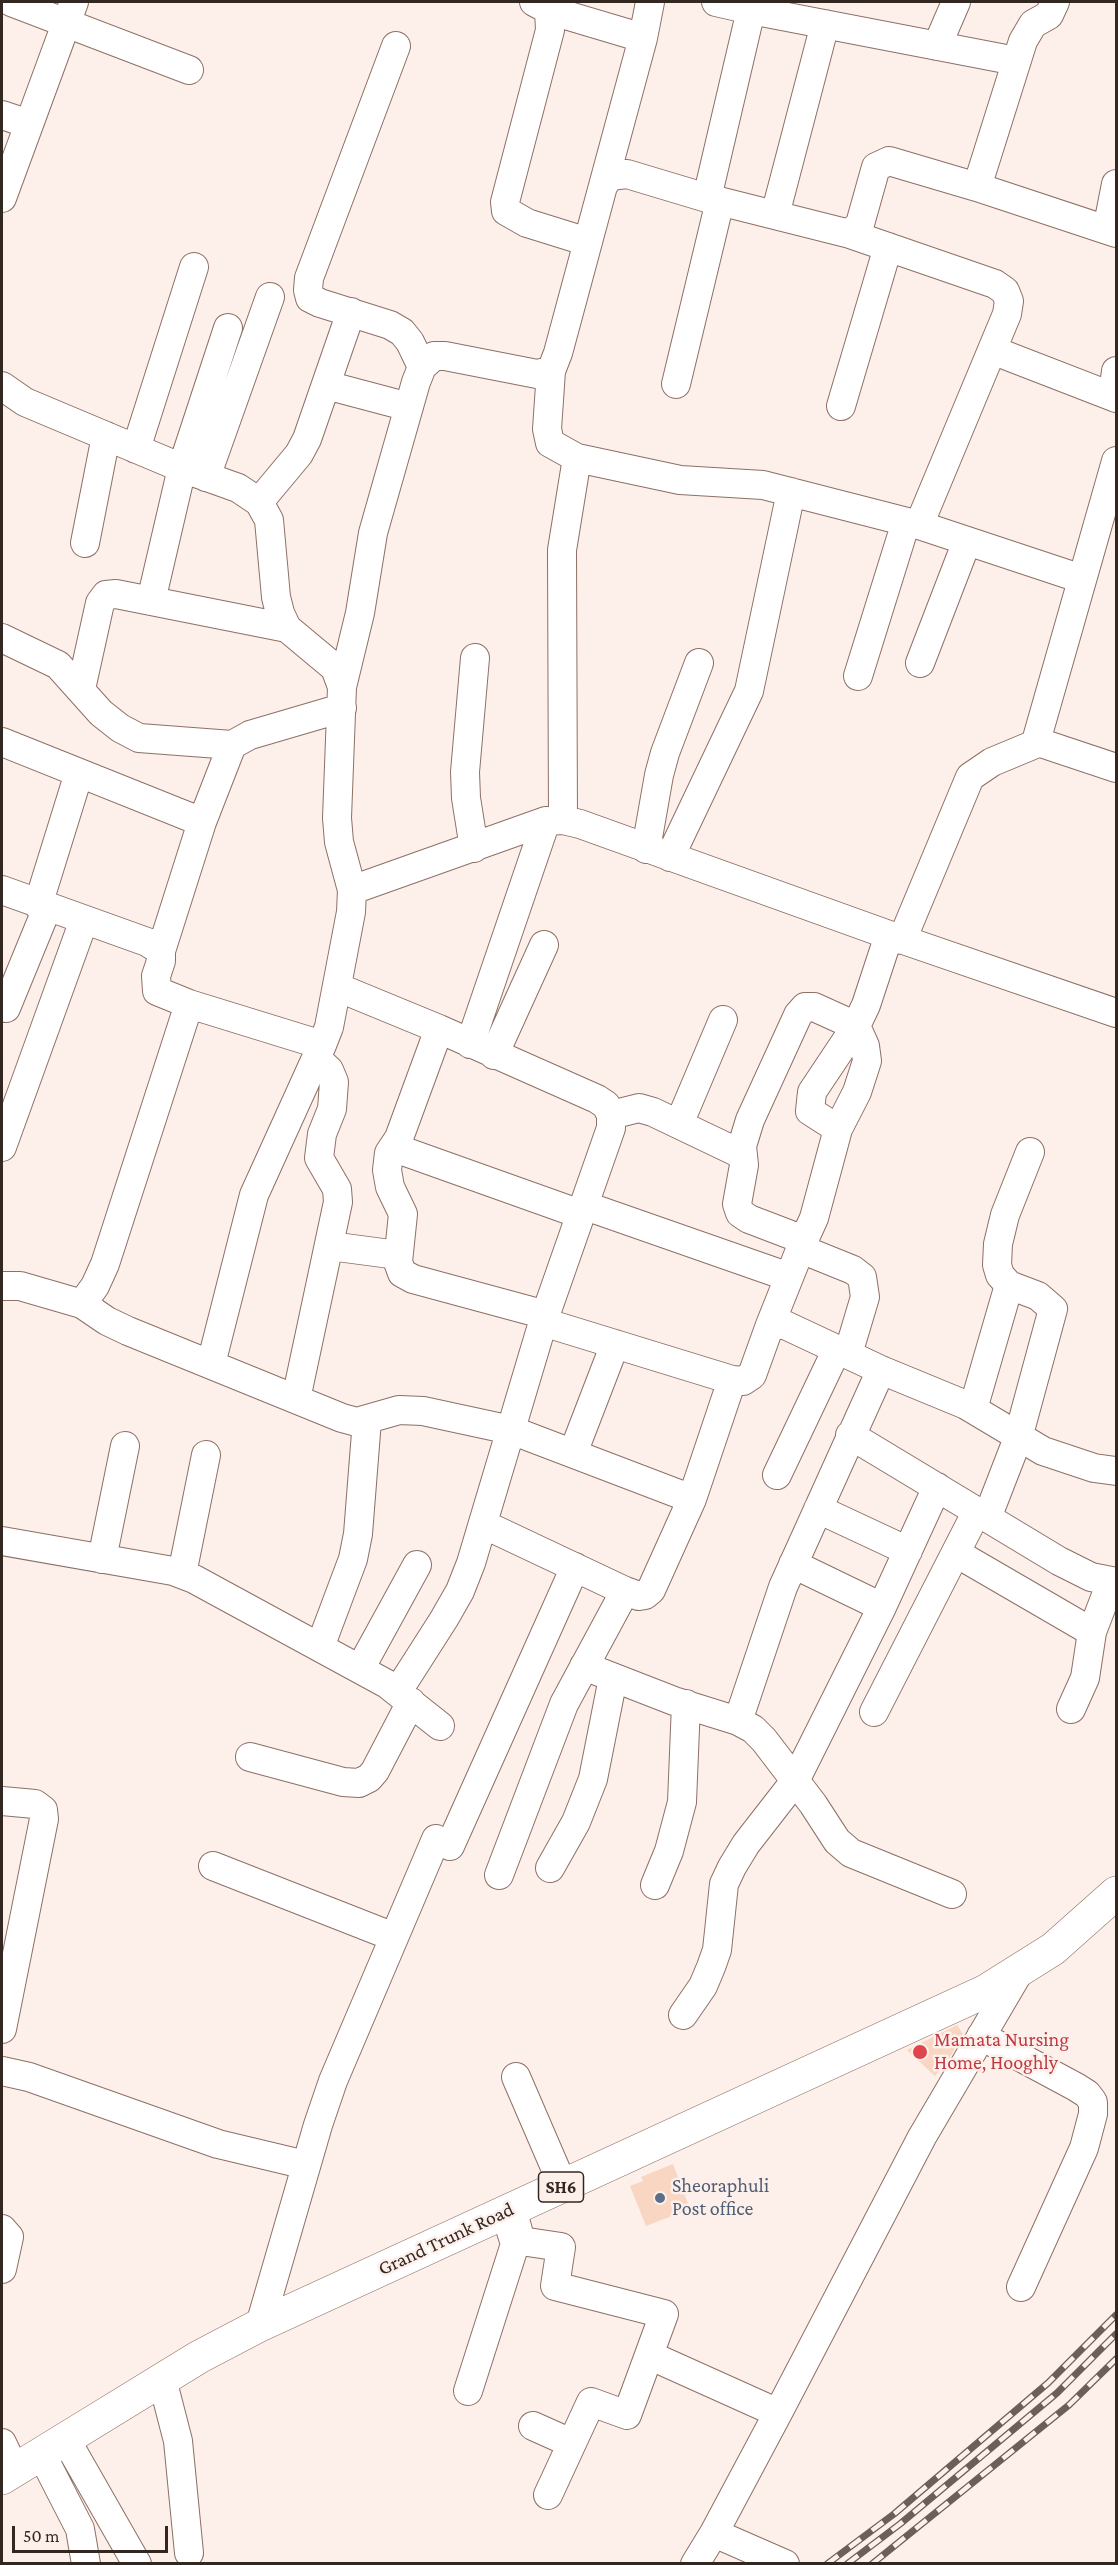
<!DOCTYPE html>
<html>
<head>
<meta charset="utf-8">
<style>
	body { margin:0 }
	#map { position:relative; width:1118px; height:2565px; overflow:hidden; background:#fdefea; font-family:"Crimson Pro",serif }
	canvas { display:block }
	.frame { position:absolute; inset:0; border:3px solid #332722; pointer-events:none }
	.scale { position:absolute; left:12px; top:2526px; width:156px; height:27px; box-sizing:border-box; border:3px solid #332722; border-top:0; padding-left:8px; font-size:18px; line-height:21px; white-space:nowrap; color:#332722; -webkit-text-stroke:4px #fdefea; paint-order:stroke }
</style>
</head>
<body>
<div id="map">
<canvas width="1118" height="2565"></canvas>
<div class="frame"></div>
<div class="scale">50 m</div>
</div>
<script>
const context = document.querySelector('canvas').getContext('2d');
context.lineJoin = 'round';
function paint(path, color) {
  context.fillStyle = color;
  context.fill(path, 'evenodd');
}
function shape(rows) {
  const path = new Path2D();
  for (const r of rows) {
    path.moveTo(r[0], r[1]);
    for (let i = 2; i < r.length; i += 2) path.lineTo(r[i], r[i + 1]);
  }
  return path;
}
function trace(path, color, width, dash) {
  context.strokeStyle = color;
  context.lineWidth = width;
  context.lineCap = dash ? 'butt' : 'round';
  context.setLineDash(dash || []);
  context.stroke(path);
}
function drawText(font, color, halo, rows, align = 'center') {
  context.font = font + ' "Crimson Pro",serif';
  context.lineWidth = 5;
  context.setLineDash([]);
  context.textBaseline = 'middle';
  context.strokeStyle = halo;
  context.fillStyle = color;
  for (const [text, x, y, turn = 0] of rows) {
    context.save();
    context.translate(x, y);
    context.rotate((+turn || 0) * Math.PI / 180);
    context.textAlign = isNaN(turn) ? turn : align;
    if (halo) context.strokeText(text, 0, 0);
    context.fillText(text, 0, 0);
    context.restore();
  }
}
const building = shape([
	[957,2025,963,2034,950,2057,935,2076,907,2050],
	[673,2164,690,2209,646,2226,630,2186,643,2181,641,2177]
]);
const minor = shape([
	[11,2,189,70],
	[534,2,549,10,550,30,505,202,506,211,527,223,588,242],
	[716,2,751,10,1016,61],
	[549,10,643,38],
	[396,46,309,278,308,290,310,298,320,303,390,325,402,332,410,342,422,367],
	[937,46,956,2],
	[2,115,29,124],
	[603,186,643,38,650,2],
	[977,187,1023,41,1033,24,1049,15,1055,2],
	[2,198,74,2],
	[707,198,751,10],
	[775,215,825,24],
	[1107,230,1116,184],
	[850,234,995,284,1005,291,1009,301,1007,314,919,525],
	[992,350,1116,398],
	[551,371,547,429,550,443,577,458,680,480,763,485,919,525,1082,579],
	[1116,371,1114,386,1116,398],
	[676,384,720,201],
	[326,385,409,407],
	[2,386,25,402,182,468,238,488,259,502,269,520,276,597,280,613,287,628,335,668,342,687,337,818,339,842,352,890,351,912,329,1027,322,1045,189,1004,157,991,156,976,161,961,161,951,147,942,2,890],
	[841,406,888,247],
	[136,449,194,267],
	[1116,461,1037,738,1044,744,1116,768],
	[206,477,270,297],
	[259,502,299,454,307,439,351,312],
	[85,543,106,436],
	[151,601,182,468,228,328],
	[2,638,58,665,101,713,120,728,139,738,232,745],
	[920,663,967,541],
	[858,676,906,522],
	[342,687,360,613,373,533,416,382,422,367,434,356,445,356,537,374,551,371,558,353,603,186,610,176,627,174,707,198,850,234,860,224,876,167,889,161,977,187,1116,233],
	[81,689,100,603,106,595,116,594,287,628],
	[2,742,202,822],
	[563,820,562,550,577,458],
	[474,848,466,798,465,772,475,658],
	[646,849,659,775,665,753,699,663],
	[670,857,749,691,791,492],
	[352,890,546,821,563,820,580,824,889,935,1116,1013],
	[38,905,79,773],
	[902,940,970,777,992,762,1040,742],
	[161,951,202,822,232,745,250,735,342,708],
	[337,987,439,1029,597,1099,606,1105,611,1115,611,1128,543,1322,471,1563,460,1591,444,1619,398,1691],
	[6,1008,47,908],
	[439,1029,399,1138,400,1146,406,1152,580,1214],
	[470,1044,546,821],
	[494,1055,544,945],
	[611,1115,639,1108,653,1112,743,1155],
	[679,1124,723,1020],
	[838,1129,810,1111,812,1092,856,1026,866,1005,889,935],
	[399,1138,389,1153,387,1170,390,1187,403,1214,398,1262,402,1273,413,1279,546,1315],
	[2,1147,84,920],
	[583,1205,789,1277],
	[330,1246,398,1255],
	[801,1249,853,1270,862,1277,865,1297,848,1354],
	[2,1286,20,1286,82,1304,95,1286,105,1264,189,1004],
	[82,1304,107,1321,128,1331,342,1418,357,1422,399,1410,423,1411,511,1430,692,1499],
	[543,1322,732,1380,743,1381,752,1375,770,1325,785,1325,881,1370,966,1405,1043,1451,1094,1468,1116,1471],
	[770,1325,804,1240,814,1218,838,1129,857,1092,867,1061,865,1046,856,1026,814,1007,805,1007,798,1015,750,1120,742,1146,744,1165,737,1204,740,1213,749,1219,804,1240],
	[211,1364,254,1195,322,1045],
	[296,1399,338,1202,337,1189,319,1158,322,1134,332,1109,334,1082,329,1070,316,1058],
	[973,1409,1009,1285],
	[850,1435,1059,1561,1091,1577,1116,1582],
	[573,1453,615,1344],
	[777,1475,837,1349],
	[818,1509,908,1551],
	[987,1518,1018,1438,1053,1309,1038,1296,1009,1285,1000,1275,997,1265,998,1244,1005,1215,1030,1152],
	[483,1524,625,1591,639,1596,645,1595,651,1590,692,1499,732,1380],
	[2,1541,173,1571,194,1579,387,1684,440,1726],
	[956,1553,1092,1632],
	[102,1559,125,1446],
	[793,1564,882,1607],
	[182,1574,206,1455],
	[320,1647,353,1559,358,1534,367,1420],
	[584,1666,674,1701,738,1721,753,1729,764,1740,813,1804,837,1841,851,1853,952,1894],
	[360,1669,417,1565],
	[1071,1709,1085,1678,1092,1632,1111,1582],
	[874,1712,977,1511],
	[738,1721,783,1587,881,1370],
	[250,1757,343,1782,359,1783,369,1778,375,1771,411,1702],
	[2,1801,35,1804,43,1810,44,1819,2,2029],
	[213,1866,394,1937],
	[550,1868,576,1822,593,1779,613,1678],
	[499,1875,564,1704,625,1591],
	[655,1885,669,1851,682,1802,686,1704],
	[683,2015,703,1986,711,1967,717,1950,724,1884,732,1867,746,1844,795,1781,882,1607,937,1487],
	[981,2036,1076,2087,1087,2094,1093,2102,1093,2114,1084,2148,1021,2287],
	[2,2071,29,2077,218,2144,306,2165],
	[516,2077,563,2186],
	[512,2209,521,2241,561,2247,555,2286,664,2314,649,2355,778,2413],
	[2,2229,9,2237,2,2269],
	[260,2325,318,2125,333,2081,436,1839,450,1846,575,1567],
	[162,2379,178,2441,189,2553],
	[468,2391,515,2244,508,2222],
	[533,2426,571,2443],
	[65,2438,137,2564],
	[2,2443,15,2470],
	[41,2453,80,2529,86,2564],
	[548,2495,591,2402,627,2415,649,2355],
	[714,2533,785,2564],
	[695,2564,714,2533,778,2413,922,2137,1019,1972]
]);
const major = shape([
	[2,2478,199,2357,260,2325,986,1991,1053,1949,1116,1893]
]);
const rail = shape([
	[827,2564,894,2514,1048,2383,1116,2315],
	[847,2564,900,2524,1057,2393,1116,2334],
	[872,2564,1069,2405,1116,2359]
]);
const markers = [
	[920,2052,8,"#e0444e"],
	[660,2198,6,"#5c6f8a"]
];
const shields = [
	[561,2187,45]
];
const shieldNames = [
	["SH6",561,2187]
];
const healthNames = [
	["Mamata Nursing",934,2040],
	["Home, Hooghly",934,2063]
];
const serviceNames = [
	["Sheoraphuli",672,2186],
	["Post office",672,2209]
];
const streetNames = [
	["Grand Trunk Road",446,2239,-25]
];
paint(building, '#f8d6c1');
trace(minor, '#8d7065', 30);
trace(major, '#8d7065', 34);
trace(minor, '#fff', 28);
trace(major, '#fff', 33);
trace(rail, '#6b5f5a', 7);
trace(rail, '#fdefea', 4.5, [14]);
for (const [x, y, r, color] of markers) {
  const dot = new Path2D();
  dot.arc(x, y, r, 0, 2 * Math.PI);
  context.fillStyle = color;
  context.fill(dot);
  trace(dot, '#fdefea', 2);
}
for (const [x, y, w] of shields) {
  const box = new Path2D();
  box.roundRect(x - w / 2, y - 15, w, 30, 4.5);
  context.fillStyle = '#fdefea';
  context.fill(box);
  trace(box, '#332722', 1.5);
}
drawText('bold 18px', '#332722', null, shieldNames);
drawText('20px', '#be3a42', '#fdefea', healthNames, 'left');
drawText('20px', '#4e5e75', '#fdefea', serviceNames, 'left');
drawText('20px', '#332722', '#fdefea', streetNames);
</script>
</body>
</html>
